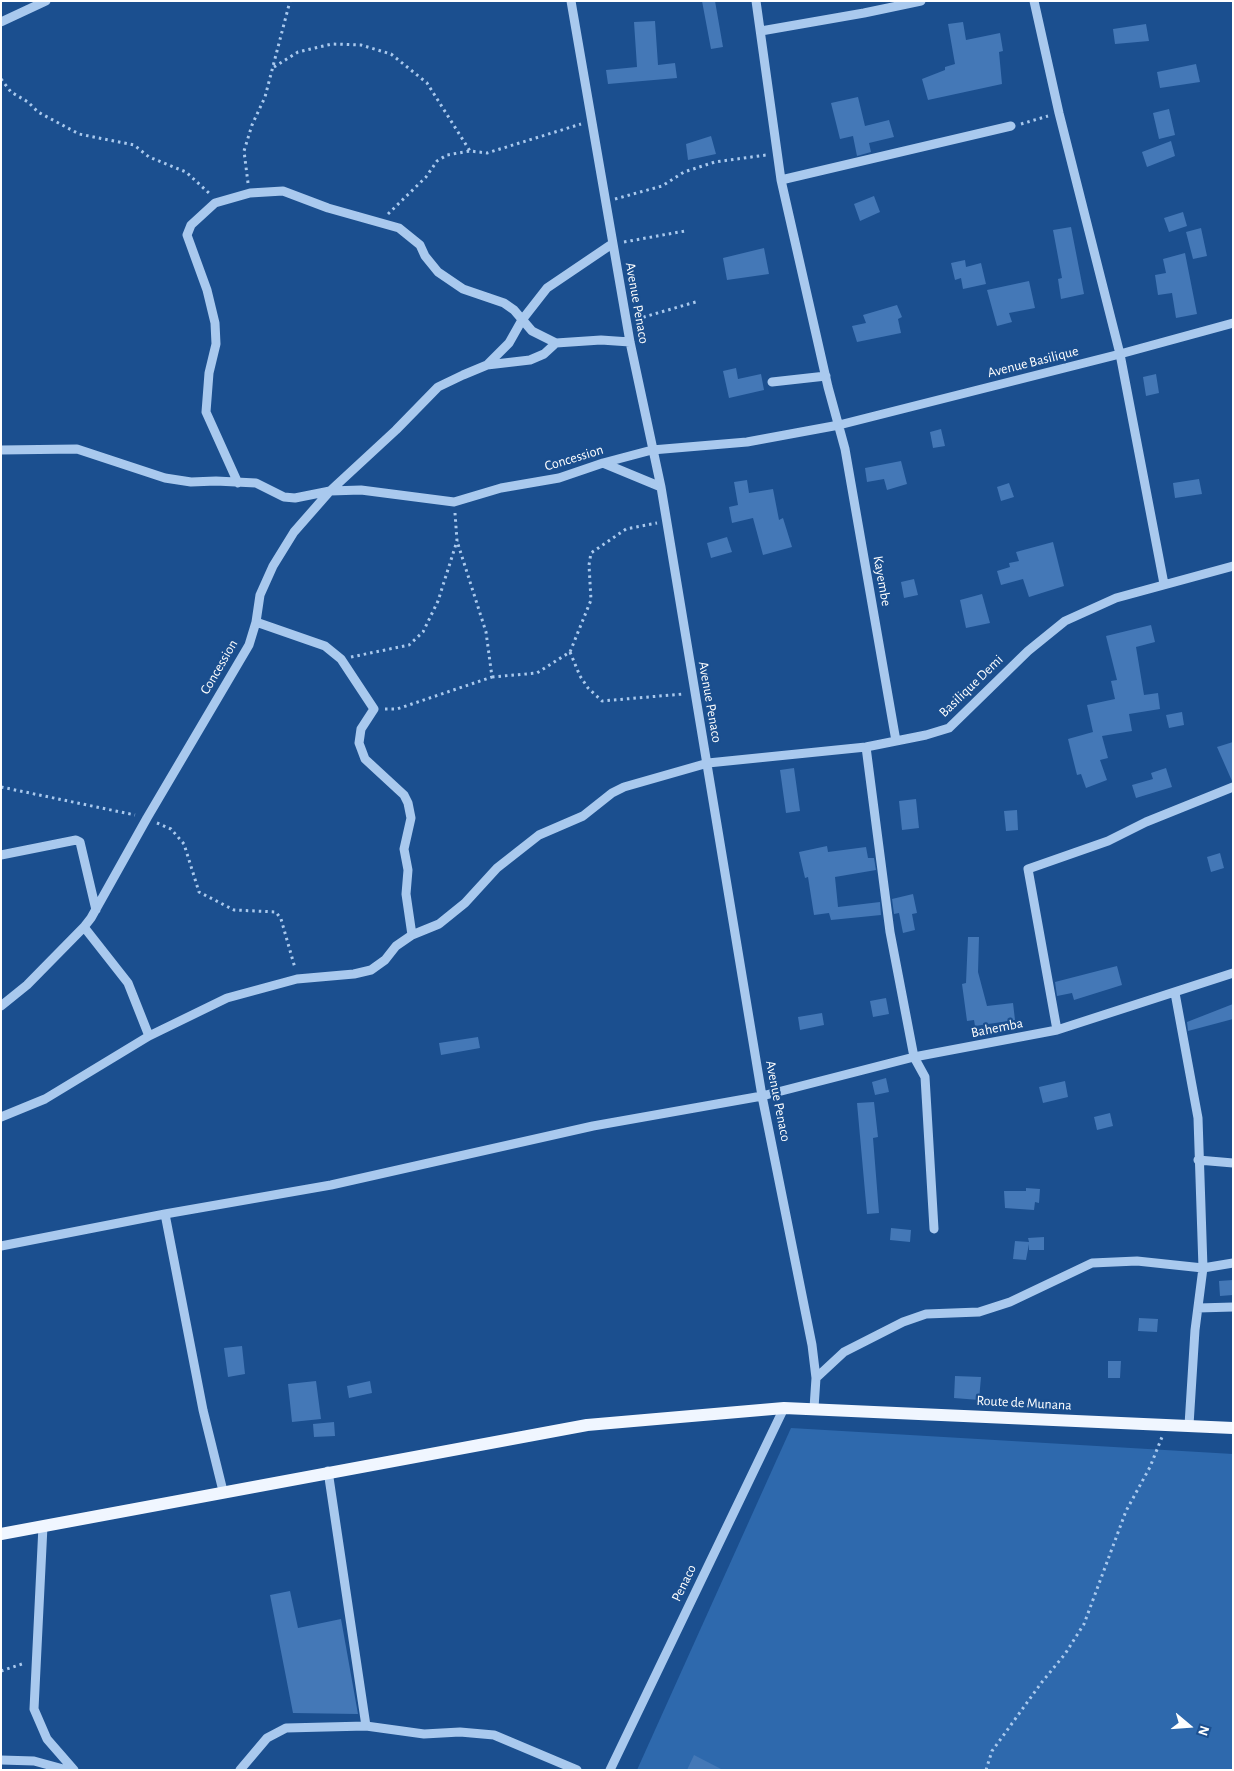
<!DOCTYPE html>
<html>
<head>
<meta charset="utf-8">
<style>
	body { margin:0 }
	#map { position:relative; width:1234px; height:1771px; overflow:hidden; background:#1b4f8f; font-family:"Alegreya Sans",sans-serif }
	canvas { display:block }
	.frame { position:absolute; inset:0; border:2px solid #fff; pointer-events:none }
	.north { position:absolute; left:1164px; top:1701px; width:50px; height:50px; -webkit-text-stroke:4px #1b4f8f; paint-order:stroke; rotate:108deg; font-size:14px; font-weight:700; line-height:20px; text-align:center; color:#fff }
	.north::after { content:''; display:block; margin:auto; width:18px; height:22px; background:#fff; clip-path:polygon(50% 0,100% 100%,50% 72%,0 100%) }
</style>
</head>
<body>
<div id="map">
<canvas width="1234" height="1771"></canvas>
<div class="frame"></div>
<div class="north">N</div>
</div>
<script>
const context = document.querySelector('canvas').getContext('2d');
context.lineJoin = 'round';
function paint(path, color) {
  context.fillStyle = color;
  context.fill(path, 'evenodd');
}
function shape(rows) {
  const path = new Path2D();
  for (const r of rows) {
    path.moveTo(r[0], r[1]);
    for (let i = 2; i < r.length; i += 2) path.lineTo(r[i], r[i + 1]);
  }
  return path;
}
function trace(path, color, width, dash) {
  context.strokeStyle = color;
  context.lineWidth = width;
  context.lineCap = dash ? 'butt' : 'round';
  context.setLineDash(dash || []);
  context.stroke(path);
}
function drawText(font, color, halo, rows, align = 'center') {
  context.font = font + ' "Alegreya Sans",sans-serif';
  context.lineWidth = 4.5;
  context.setLineDash([]);
  context.textBaseline = 'middle';
  context.strokeStyle = halo;
  context.fillStyle = color;
  for (const [text, x, y, turn = 0] of rows) {
    context.save();
    context.translate(x, y);
    context.rotate((+turn || 0) * Math.PI / 180);
    context.textAlign = isNaN(turn) ? turn : align;
    if (halo) context.strokeText(text, 0, 0);
    context.fillText(text, 0, 0);
    context.restore();
  }
}
const green = shape([
	[791,1428,1233,1454,1233,1770,637,1770]
]);
const building = shape([
	[702,1,715,1,723,47,711,49],
	[655,21,658,65,675,63,677,78,608,84,606,70,637,67,634,22],
	[963,22,966,40,1000,33,1003,51,999,52,1002,84,928,100,922,79,945,70,945,67,955,64,948,24],
	[1146,24,1149,41,1115,44,1113,29],
	[1196,64,1200,82,1160,88,1157,72],
	[858,97,865,126,889,120,894,137,869,143,871,152,857,156,853,136,840,139,831,103],
	[1169,109,1175,135,1159,139,1153,113],
	[711,136,716,154,688,160,686,144],
	[1171,141,1175,156,1147,167,1142,152],
	[874,196,880,212,860,221,854,204],
	[1183,212,1187,226,1169,232,1164,218],
	[1071,227,1084,294,1061,299,1058,279,1062,278,1053,230],
	[1201,228,1207,256,1193,259,1186,232],
	[764,248,769,274,727,280,723,258],
	[1185,253,1197,314,1176,318,1172,293,1158,295,1155,275,1166,273,1163,259],
	[965,260,966,267,981,263,986,284,963,289,961,278,955,280,951,263],
	[1029,281,1035,308,1009,313,1012,322,997,326,987,290],
	[897,305,902,317,898,319,901,333,857,342,852,326,866,323,863,315],
	[736,368,738,379,761,374,764,390,729,398,723,371],
	[1156,374,1159,393,1146,396,1143,377],
	[941,429,945,446,933,448,930,432],
	[901,461,907,484,887,490,884,479,867,482,865,468],
	[1199,479,1202,494,1175,498,1173,483],
	[747,480,749,493,773,489,779,520,783,518,792,547,763,555,753,518,732,523,729,507,738,505,734,482],
	[1009,483,1014,497,1001,501,997,487],
	[727,537,732,552,711,558,707,543],
	[1053,542,1064,586,1029,597,1023,579,1001,585,997,571,1010,567,1009,563,1019,561,1016,552],
	[914,579,918,595,904,598,901,582],
	[982,594,990,623,966,628,960,600],
	[1151,625,1155,642,1136,647,1144,695,1158,693,1160,709,1129,714,1132,731,1102,736,1108,758,1100,760,1107,780,1086,788,1081,774,1077,775,1068,739,1093,732,1087,705,1115,699,1111,681,1117,680,1106,636],
	[1182,712,1184,725,1169,728,1166,715],
	[1233,742,1233,781,1232,781,1217,747],
	[794,768,800,811,786,813,780,770],
	[1166,768,1172,787,1136,798,1132,785,1153,779,1151,773],
	[916,799,919,828,902,830,899,801],
	[1017,810,1018,830,1006,831,1004,811],
	[827,846,828,852,866,847,868,858,874,858,876,870,835,877,838,907,880,902,881,915,831,920,829,913,814,915,808,877,805,878,799,852],
	[1220,853,1224,868,1211,872,1207,857],
	[913,894,917,913,912,914,915,930,903,933,899,913,894,914,892,899],
	[968,937,979,937,978,972,987,1006,1013,1003,1015,1020,975,1026,974,1020,967,1021,962,984,966,983],
	[1117,966,1122,985,1074,1000,1072,993,1057,996,1055,982],
	[886,998,889,1014,873,1017,870,1001],
	[1233,1004,1233,1019,1188,1031,1187,1022],
	[822,1013,824,1025,800,1030,798,1017],
	[478,1037,480,1048,441,1055,439,1043],
	[886,1078,889,1092,875,1095,872,1082],
	[1065,1081,1068,1097,1043,1103,1039,1087],
	[874,1102,878,1137,873,1138,879,1213,867,1214,857,1103],
	[1110,1113,1113,1126,1097,1130,1094,1117],
	[1026,1188,1040,1189,1039,1203,1035,1202,1034,1210,1005,1208,1004,1191,1026,1191],
	[891,1228,911,1230,910,1242,890,1240],
	[1044,1237,1044,1250,1029,1250,1029,1244,1026,1260,1013,1259,1015,1241,1029,1242,1028,1238],
	[1233,1280,1233,1295,1220,1296,1219,1281],
	[1139,1318,1158,1319,1157,1332,1138,1331],
	[242,1346,245,1374,228,1377,224,1348],
	[1108,1361,1121,1361,1120,1378,1108,1378],
	[955,1376,981,1377,979,1400,954,1398],
	[316,1381,321,1419,292,1422,288,1384],
	[370,1381,372,1393,349,1398,347,1386],
	[334,1422,335,1436,314,1437,313,1424],
	[290,1591,298,1628,341,1619,358,1714,293,1713,270,1595],
	[694,1755,723,1770,687,1770]
]);
const path = shape([
	[274,67,298,52,332,44,361,45,391,54,427,83,470,151],
	[1,79,11,92,28,102,38,112,79,134,134,145,149,157,186,172,210,194],
	[1021,124,1048,116],
	[248,183,244,151,252,125,265,97,290,1],
	[615,199,662,186,684,172,715,162,766,155],
	[388,214,426,177,437,161,447,155,470,151,487,153,581,124],
	[624,242,685,231],
	[637,319,699,301],
	[570,652,580,676,588,688,602,701,683,694],
	[351,657,409,645,423,632,438,601,457,541,455,513],
	[492,677,537,673,570,652,591,600,589,565,591,553,626,529,657,523],
	[385,709,397,709,492,677,486,632,457,541],
	[1,787,135,815],
	[157,823,171,829,184,844,199,892,234,910,276,912,281,919,295,968],
	[1,1671,25,1663],
	[986,1770,992,1751,1042,1682,1065,1654,1084,1624,1126,1511,1150,1467,1162,1437]
]);
const minor = shape([
	[571,1,630,342,661,487,762,1096,812,1345,816,1378,814,1408],
	[756,1,781,180,828,387,845,449,896,741],
	[1034,1,1059,113,1120,354,1164,584],
	[1,22,46,1],
	[761,31,864,13,921,1],
	[781,180,1011,126],
	[487,365,509,343,522,320,547,288,612,244],
	[772,382,826,376],
	[1,450,77,449,165,478,191,482,216,481,256,483,284,497,295,498,330,491,396,430,438,387,463,375,487,365,530,360,544,354,556,343,601,340,630,342],
	[603,463,661,487],
	[238,483,206,412,209,373,216,344,215,323,207,290,187,235,191,225,215,203,250,193,283,191,328,208,399,228,420,245,425,256,438,272,463,289,504,303,514,310,532,331,556,343],
	[256,622,325,646,341,659,374,709,361,729,359,743,365,759,404,795,408,803,411,818,404,849,408,870,406,894,412,935],
	[866,747,890,932,914,1057,925,1077,934,1229],
	[1,855,76,840,80,842,96,910],
	[1175,993,1198,1118,1203,1268,1195,1330,1189,1425],
	[1,1006,27,985,84,927],
	[1057,1030,1028,869,1108,841,1146,822,1233,787],
	[149,1036,128,983,84,927,91,918,147,818,249,645,256,622,260,595,273,566,294,532,330,491,361,490,454,502,501,488,559,478,603,463,652,450,747,442,839,425,1120,354,1233,323],
	[1,1117,45,1099,149,1036,227,998,297,979,354,974,371,970,385,960,396,946,412,935,439,924,465,903,497,868,539,835,583,816,612,793,624,787,708,763,866,747,926,735,949,728,1028,651,1065,621,1116,598,1233,566],
	[1198,1160,1233,1163],
	[165,1214,203,1410,223,1491],
	[1,1246,165,1214,331,1185,593,1126,762,1096,914,1057,1057,1030,1233,973],
	[1198,1308,1233,1307],
	[816,1378,844,1352,903,1322,926,1314,979,1312,1010,1302,1092,1263,1137,1261,1203,1268,1233,1263],
	[328,1471,366,1726,424,1734,460,1732,494,1735,577,1770],
	[43,1526,34,1709,47,1739,74,1770],
	[1,1760,34,1761,67,1770],
	[240,1770,267,1738,286,1728,366,1726],
	[610,1770,784,1408]
]);
const major = shape([
	[1,1534,587,1425,784,1408,1233,1428]
]);
const streetNames = [
	["Avenue Penaco",637,303,80],
	["Avenue Basilique",1033,362,-14],
	["Concession",574,458,-17],
	["Kayembe",882,581,80],
	["Concession",219,667,-60],
	["Basilique Demi",971,686,-44],
	["Avenue Penaco",710,702,80],
	["Bahemba",997,1028,-11],
	["Avenue Penaco",778,1101,79],
	["Route de Munana",1024,1403,3],
	["Penaco",684,1583,-64]
];
paint(green, '#2e69ad');
paint(building, '#4478b7');
trace(path, '#a9c9ee', 3, [2.5, 4]);
trace(minor, '#a9c9ee', 9);
trace(major, '#f0f6ff', 12);
drawText('14px', '#fff', '#1b4f8f', streetNames);
</script>
</body>
</html>
